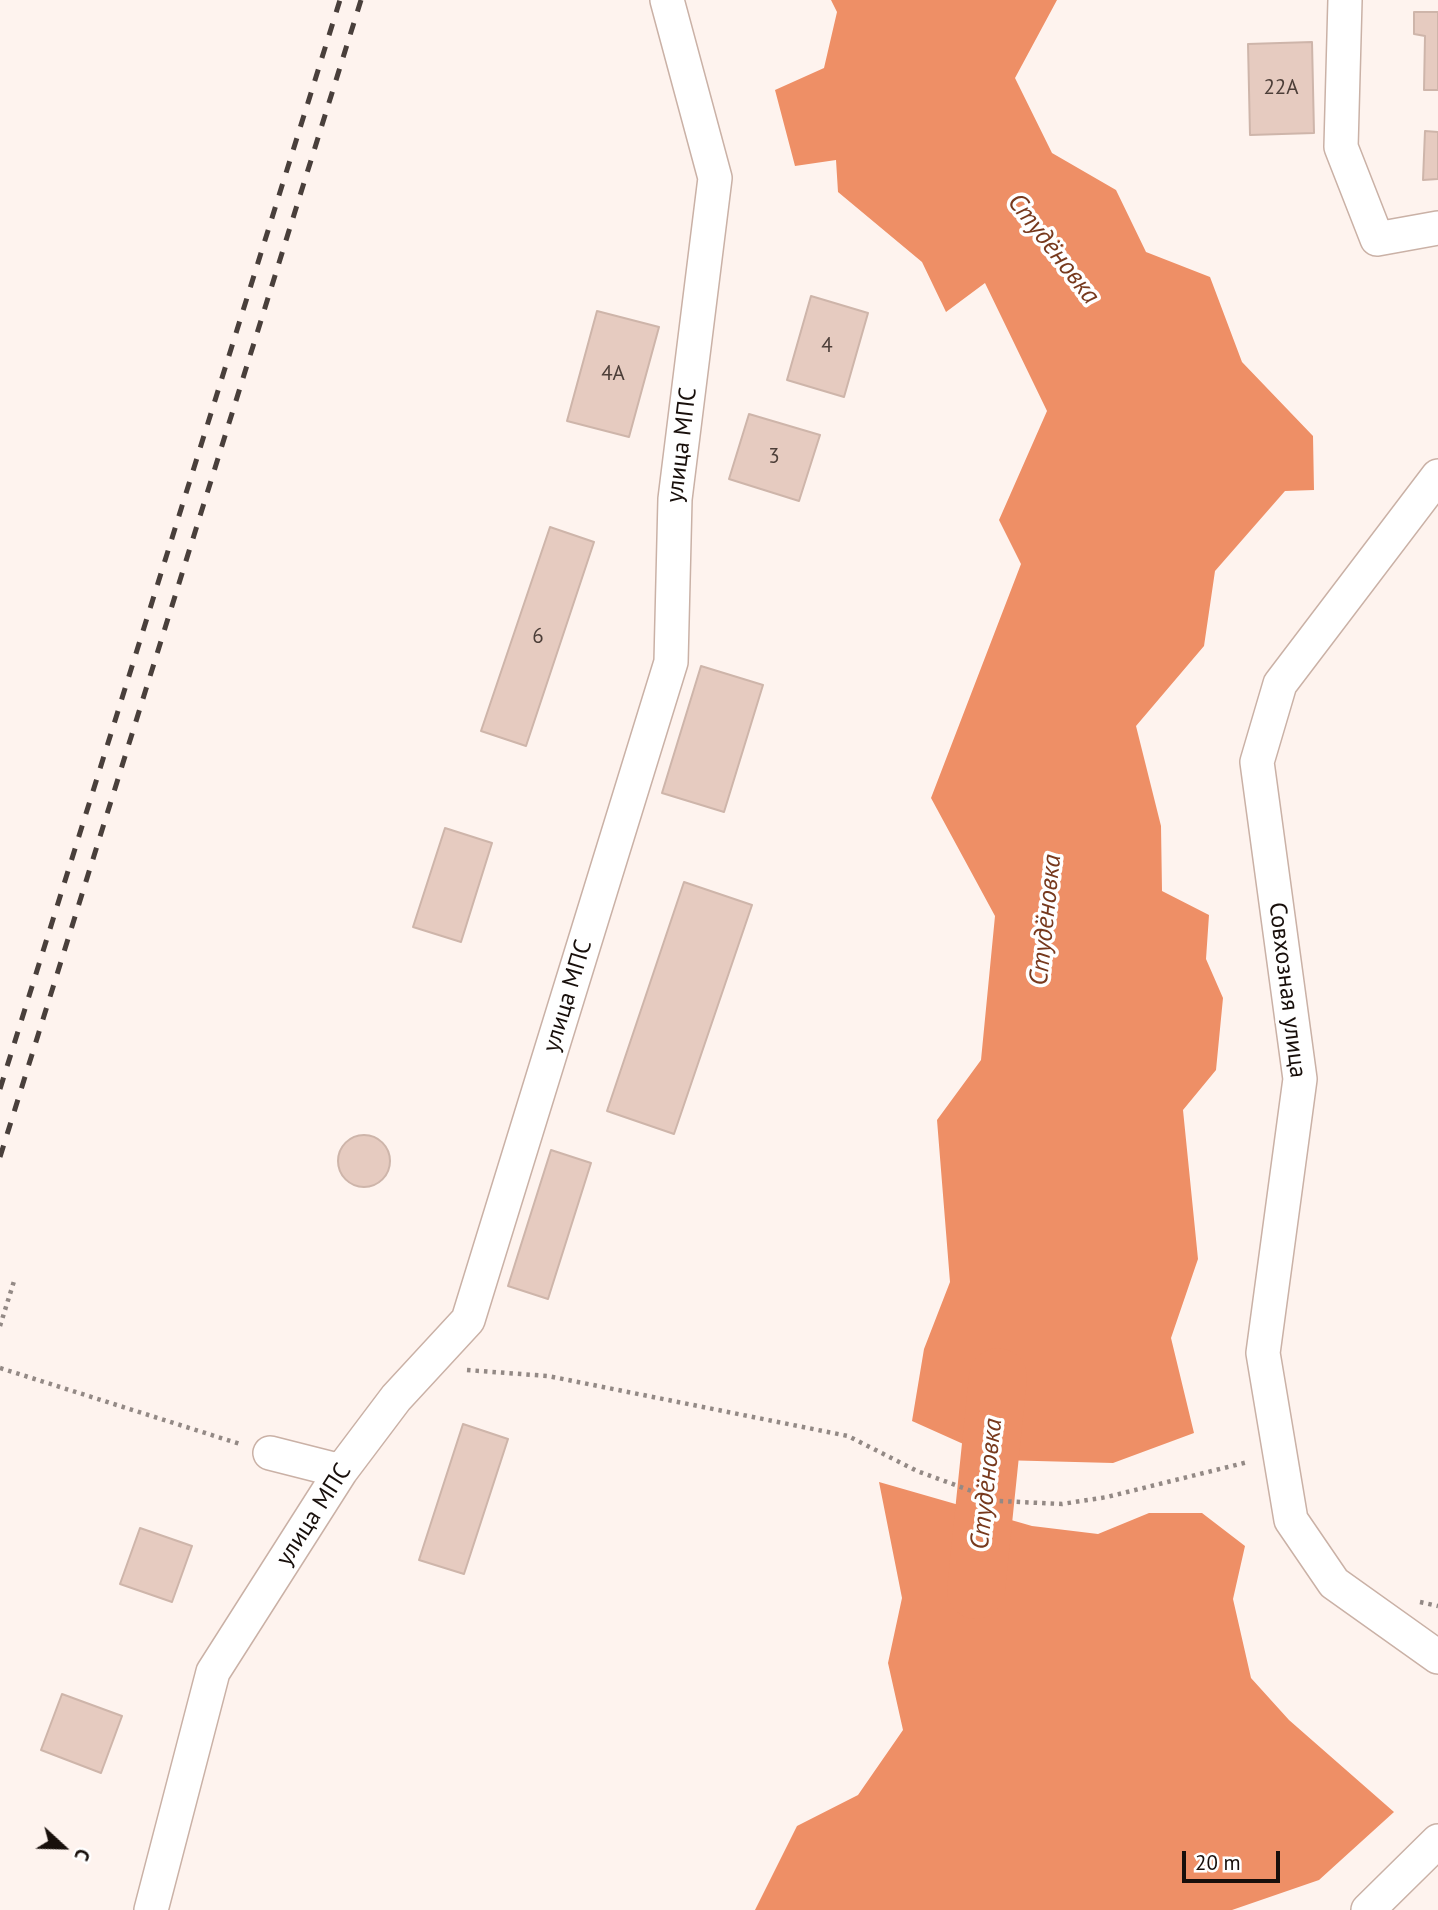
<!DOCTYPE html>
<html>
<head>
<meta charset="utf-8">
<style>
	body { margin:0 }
	#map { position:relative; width:1438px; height:1910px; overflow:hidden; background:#fef3ee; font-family:"PT Sans",sans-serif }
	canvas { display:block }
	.north { position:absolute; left:28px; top:1812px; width:70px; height:70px; -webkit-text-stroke:5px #fff; paint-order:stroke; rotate:112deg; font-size:19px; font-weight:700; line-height:28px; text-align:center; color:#180f0b }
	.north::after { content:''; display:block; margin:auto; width:24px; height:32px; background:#180f0b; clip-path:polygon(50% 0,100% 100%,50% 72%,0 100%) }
	.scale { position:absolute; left:1182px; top:1851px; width:98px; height:32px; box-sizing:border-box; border:4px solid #180f0b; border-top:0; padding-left:9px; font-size:21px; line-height:24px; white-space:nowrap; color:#180f0b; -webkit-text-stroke:5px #fff; paint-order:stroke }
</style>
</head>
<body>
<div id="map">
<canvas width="1438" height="1910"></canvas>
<div class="north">С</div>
<div class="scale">20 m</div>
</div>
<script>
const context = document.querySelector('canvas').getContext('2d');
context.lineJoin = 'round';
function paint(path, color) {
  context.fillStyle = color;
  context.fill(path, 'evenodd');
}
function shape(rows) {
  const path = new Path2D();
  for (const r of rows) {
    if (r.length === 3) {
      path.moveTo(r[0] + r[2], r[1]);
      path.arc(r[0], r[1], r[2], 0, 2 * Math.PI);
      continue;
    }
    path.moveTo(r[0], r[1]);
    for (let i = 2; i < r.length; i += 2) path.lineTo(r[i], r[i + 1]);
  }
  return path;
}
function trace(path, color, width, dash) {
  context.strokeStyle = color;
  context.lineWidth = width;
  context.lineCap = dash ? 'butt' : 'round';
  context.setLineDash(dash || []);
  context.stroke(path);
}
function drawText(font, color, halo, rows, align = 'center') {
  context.font = font + ' "PT Sans",sans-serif';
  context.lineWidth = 7;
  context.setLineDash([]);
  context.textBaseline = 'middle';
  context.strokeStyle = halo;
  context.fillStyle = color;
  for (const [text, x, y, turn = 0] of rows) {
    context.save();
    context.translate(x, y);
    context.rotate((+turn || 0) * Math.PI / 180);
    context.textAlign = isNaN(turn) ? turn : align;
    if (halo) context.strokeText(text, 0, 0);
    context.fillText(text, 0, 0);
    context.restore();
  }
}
const water = shape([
	[831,0,1057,0,1015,78,1052,153,1116,190,1146,252,1210,277,1242,362,1313,436,1314,490,1285,491,1215,571,1204,646,1136,726,1161,826,1162,891,1209,915,1206,959,1223,998,1216,1070,1183,1110,1198,1259,1171,1338,1194,1433,1113,1463,999,1460,912,1421,924,1349,950,1282,937,1120,981,1060,995,916,931,798,1021,564,999,520,1047,411,985,283,946,312,922,262,838,192,836,160,795,166,775,90,824,68,837,12],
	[879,1482,1032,1526,1098,1534,1149,1513,1202,1513,1245,1546,1233,1599,1251,1678,1289,1720,1394,1812,1319,1880,1232,1910,755,1910,797,1826,858,1795,903,1730,888,1663,902,1598]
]);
const river = shape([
	[976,1590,998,1377]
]);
const building = shape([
	[1414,12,1438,12,1438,90,1424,90,1425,36,1414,34,1414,12],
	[1312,42,1314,133,1250,135,1248,44,1312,42],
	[1425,131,1438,132,1438,179,1423,180,1425,131],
	[811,296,868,313,844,397,787,380,811,296],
	[597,311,659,327,629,437,567,421,597,311],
	[749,414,820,435,799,501,729,479,749,414],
	[550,527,594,542,526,746,481,731,550,527],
	[701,666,763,685,724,812,662,793,701,666],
	[445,828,492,843,461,942,413,927,445,828],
	[684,882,752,905,674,1134,607,1111,684,882],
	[364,1161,26],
	[551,1150,591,1163,548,1299,508,1286,551,1150],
	[463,1424,508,1439,464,1574,419,1560,463,1424],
	[140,1528,192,1546,172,1602,120,1584,140,1528],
	[62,1694,122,1716,101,1773,41,1750,62,1694]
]);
const path = shape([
	[0,1326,15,1278],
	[0,1368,240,1444],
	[467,1370,548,1376,848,1436,917,1471,999,1501,1062,1504,1107,1497,1248,1462],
	[1420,1602,1438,1606]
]);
const street = shape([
	[1345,0,1341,147,1377,239,1438,228],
	[1438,476,1280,684,1257,762,1300,1079,1263,1353,1291,1520,1334,1583,1438,1657],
	[270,1453,341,1471],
	[151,1910,213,1672,341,1471,396,1398,468,1320,671,662,675,499,715,178,667,0],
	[1368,1910,1438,1841]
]);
const rail = shape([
	[0,1089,340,0],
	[0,1157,361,0]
]);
const numberNames = [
	["22А",1281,88],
	["4",827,346],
	["4А",613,374],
	["3",774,457],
	["6",538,637]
];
const streetNames = [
	["улица МПС",682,445,-83],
	["Совхозная улица",1287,990,83],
	["улица МПС",568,996,-73],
	["улица МПС",314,1515,-57]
];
const waterNames = [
	["Студёновка",1053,249,52],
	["Студёновка",1046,920,-84],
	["Студёновка",987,1484,-84]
];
paint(water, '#ee8f66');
trace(river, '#ee8f66', 58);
paint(building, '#e6cbc0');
trace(building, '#ceb5aa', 2);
trace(street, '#cab1a6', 36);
trace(path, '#938985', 4.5, [3.5, 5]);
trace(street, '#fff', 33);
trace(rail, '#493f3b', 5, [12, 12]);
drawText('21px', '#4c3e38', null, numberNames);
drawText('24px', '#180f0b', '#fff', streetNames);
drawText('italic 26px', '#77391d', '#fff', waterNames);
</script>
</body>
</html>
